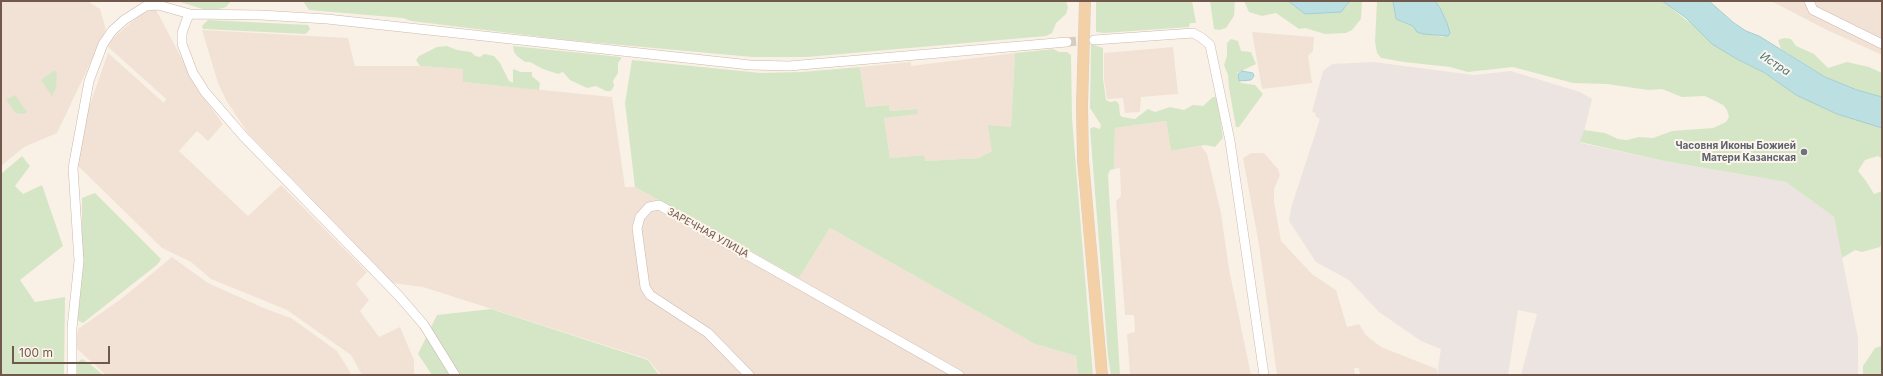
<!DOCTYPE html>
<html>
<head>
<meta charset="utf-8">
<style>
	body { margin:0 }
	#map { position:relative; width:1883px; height:376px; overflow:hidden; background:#faf1e6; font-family:Inter,sans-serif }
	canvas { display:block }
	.frame { position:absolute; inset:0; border:2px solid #71584d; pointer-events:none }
	.scale { position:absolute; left:12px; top:346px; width:98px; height:18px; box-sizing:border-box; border:2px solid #71584d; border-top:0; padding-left:5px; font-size:12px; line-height:14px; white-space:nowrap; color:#71584d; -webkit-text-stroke:3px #fdf5ec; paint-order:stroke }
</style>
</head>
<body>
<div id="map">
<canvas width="1883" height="376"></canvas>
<div class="frame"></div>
<div class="scale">100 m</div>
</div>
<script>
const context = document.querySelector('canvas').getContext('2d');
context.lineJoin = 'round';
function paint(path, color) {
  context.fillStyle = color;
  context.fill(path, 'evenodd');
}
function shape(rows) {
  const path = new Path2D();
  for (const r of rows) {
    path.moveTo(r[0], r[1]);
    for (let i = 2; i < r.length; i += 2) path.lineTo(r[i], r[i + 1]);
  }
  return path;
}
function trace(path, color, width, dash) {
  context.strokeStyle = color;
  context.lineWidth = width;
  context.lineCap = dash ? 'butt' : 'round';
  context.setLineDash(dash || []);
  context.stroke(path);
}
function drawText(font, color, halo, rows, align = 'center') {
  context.font = font + ' Inter,sans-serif';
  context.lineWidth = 4;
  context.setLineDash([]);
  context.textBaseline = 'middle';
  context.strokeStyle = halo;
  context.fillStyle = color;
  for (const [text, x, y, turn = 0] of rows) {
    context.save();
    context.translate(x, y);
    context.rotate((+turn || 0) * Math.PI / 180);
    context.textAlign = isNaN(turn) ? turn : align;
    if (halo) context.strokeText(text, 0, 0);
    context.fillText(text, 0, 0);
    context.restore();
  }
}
const residential = shape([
	[1,1,88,1,100,9,106,30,57,133,24,147,1,166],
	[1771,1,1882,1,1882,55,1829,31],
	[155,8,198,89,223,124,208,141,197,131,179,151,248,216,281,185,367,272,356,284,369,300,360,311,379,337,400,327,414,360,414,375,362,375,351,355,287,310,211,279,191,262,162,248,76,164,88,110,108,53,164,103,166,99,106,45,114,37,139,16],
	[202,30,348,38,355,66,419,66,463,69,463,82,612,97,625,187,635,187,799,278,830,228,1035,344,1076,356,1078,375,661,375,648,359,423,287,393,283,248,133,226,100,218,83],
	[1252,32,1314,37,1313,51,1308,56,1312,83,1262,89],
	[1173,47,1178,94,1141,97,1140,112,1125,113,1123,98,1107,99,1104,80,1104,53],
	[1015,53,1011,128,992,151,979,158,924,161,923,155,890,158,884,118,917,109,890,111,889,105,866,107,860,67,911,62,911,66],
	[1166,121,1171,151,1201,146,1207,154,1221,213,1229,269,1251,375,1130,375,1127,334,1135,332,1134,315,1125,315,1116,201,1121,196,1120,168,1114,169,1115,128],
	[1251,153,1264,153,1278,169,1280,175,1274,189,1274,202,1281,241,1313,275,1336,290,1347,327,1359,324,1366,335,1381,347,1437,369,1437,375,1360,375,1359,368,1354,368,1355,375,1277,375,1259,245,1243,158],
	[172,257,208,283,266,309,291,318,337,351,352,375,106,375,75,347,78,329,121,299]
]);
const industrial = shape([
	[1373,62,1474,75,1511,71,1580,92,1592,99,1581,143,1664,161,1786,182,1834,217,1858,338,1858,375,1521,375,1537,314,1518,310,1508,375,1437,375,1441,349,1421,341,1379,312,1349,280,1316,262,1289,221,1291,208,1320,119,1315,116,1316,113,1312,112,1323,71,1332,64]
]);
const green = shape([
	[177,1,231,1,226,7,219,9,206,10],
	[303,1,1066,1,1068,8,1066,14,1056,23,1052,33,1046,36,807,57,752,57,567,40,411,21,403,18,309,10],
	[1096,1,1192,1,1196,23,1190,23,1189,27,1104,33,1096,32],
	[1210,1,1235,1,1234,16,1226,28,1219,30,1214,29],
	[1244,1,1288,1,1305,14,1346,7,1350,1,1362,1,1361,19,1352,30,1346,33,1325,34,1305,28,1299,29,1276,13,1262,16,1249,12],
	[1377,1,1393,1,1396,19,1434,35,1443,37,1447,23,1440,8,1435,1,1662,1,1735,58,1765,73,1796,95,1882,128,1882,159,1878,156,1865,160,1858,171,1866,181,1874,194,1882,191,1882,242,1880,247,1862,252,1855,250,1842,258,1834,217,1786,182,1664,161,1580,142,1584,130,1605,133,1618,139,1627,140,1639,137,1653,138,1672,131,1713,128,1726,122,1729,117,1727,110,1723,105,1705,96,1682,97,1662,89,1648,90,1607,84,1573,83,1513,67,1468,72,1450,67,1404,62,1381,58,1377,53,1375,42],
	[208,20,308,25,310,29,306,34,203,29,202,26],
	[1784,38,1791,39,1796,46,1814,54,1828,68,1847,62,1869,67,1882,73,1882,97,1857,90,1825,77,1781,49,1778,40],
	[1231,39,1238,41,1241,51,1251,52,1256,64,1237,73,1239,81,1241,83,1255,85,1263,94,1239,127,1236,127,1229,88,1228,75,1224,65,1227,56,1227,43],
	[1091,44,1103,48,1103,79,1106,100,1110,102,1116,101,1119,104,1120,115,1122,117,1135,119,1148,109,1155,112,1170,107,1184,110,1193,105,1203,106,1213,97,1217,97,1223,138,1215,147,1205,145,1171,151,1166,121,1115,128,1114,169,1110,170,1108,175,1120,375,1111,375,1108,356,1090,129,1093,127,1100,129,1101,125,1090,108],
	[447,46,457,50,471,52,475,56,480,57,484,54,494,56,500,63,509,81,513,83,513,69,521,72,532,72,532,76,540,83,539,90,463,82,463,69,420,66,416,60,419,56,437,47],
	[513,46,621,57,621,59,618,63,618,73,613,81,614,86,611,91,606,91,596,86,587,88,570,80,563,72,558,74,543,69,530,62,525,62,517,56,514,52],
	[1053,49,1059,52,1067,52,1071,55,1072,118,1093,375,1078,375,1076,356,1035,344,830,228,799,278,635,187,625,103,632,60,761,73,802,72,860,67,866,107,889,105,890,111,917,109,918,114,884,118,890,158,924,155,925,161,979,158,992,151,988,125,1011,127,1015,53],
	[55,70,57,74,56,88,52,96,41,80],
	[15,95,27,112,24,114,16,113,6,100],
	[22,156,30,166,15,186,23,194,42,185,63,246,20,280,35,302,65,297,64,375,1,375,1,174],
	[95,193,161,259,158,264,83,323,77,320,82,254,82,198],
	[491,309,648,360,659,375,432,375,418,354,437,315],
	[1882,346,1882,375,1863,375,1863,366,1875,348],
	[82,359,89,363,103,375,75,375,75,364]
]);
const water = shape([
	[1288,1,1350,1,1341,12,1305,14,1288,1],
	[1393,1,1435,1,1440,8,1447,23,1450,33,1448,36,1423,34,1417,32,1413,26,1396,19,1393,1],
	[1662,1,1709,1,1734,23,1746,31,1759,36,1825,77,1857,90,1882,97,1882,128,1837,114,1796,95,1765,73,1735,58,1712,44,1685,17,1662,1],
	[1242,71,1253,73,1254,76,1251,80,1239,81,1238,74,1242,71]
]);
const minorTunnel = shape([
	[1067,42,1089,40]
]);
const minor = shape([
	[1809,1,1813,10,1882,44],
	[190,14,187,19,182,33,182,44,193,73,205,92,244,137,399,296,424,325,455,375],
	[1094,40,1193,33,1202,38,1210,45,1230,141,1264,375],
	[72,375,72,328,79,261,73,168,89,81,103,44,112,31,124,20,146,6,158,5,190,14,261,15,327,19,750,65,789,66,1067,42],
	[749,375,708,333,650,295,645,287,637,228,640,217,649,207,659,205,959,375]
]);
const major = shape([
	[1085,1,1082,106,1083,160,1102,375]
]);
const markers = [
	[1804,152,4,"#6b7280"]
];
const worshipNames = [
	["Часовня Иконы Божией",1796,146],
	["Матери Казанская",1796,158]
];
const streetNames = [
	["ЗАРЕЧНАЯ УЛИЦА",708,233,29]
];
const waterNames = [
	["Истра",1775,64,33]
];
paint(residential, '#f1e2d5');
paint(industrial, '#ebe4e0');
paint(green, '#d5e6c6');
paint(water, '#bcdfe2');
trace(water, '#a4ced3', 1);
trace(minorTunnel, '#d8cbc0', 9, [9, 4.5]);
trace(minor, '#cbb8ad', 10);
trace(major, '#d7d0cd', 12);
trace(minor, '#fff', 9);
trace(major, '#f3d0a5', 11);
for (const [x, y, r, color] of markers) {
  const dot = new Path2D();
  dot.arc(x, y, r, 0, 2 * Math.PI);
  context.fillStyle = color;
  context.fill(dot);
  trace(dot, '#fdf5ec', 1.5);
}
drawText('bold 10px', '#5b616d', '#fdf5ec', worshipNames, 'right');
drawText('10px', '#71584d', '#fdf5ec', streetNames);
drawText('italic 11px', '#46767b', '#fdf5ec', waterNames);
</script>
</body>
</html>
